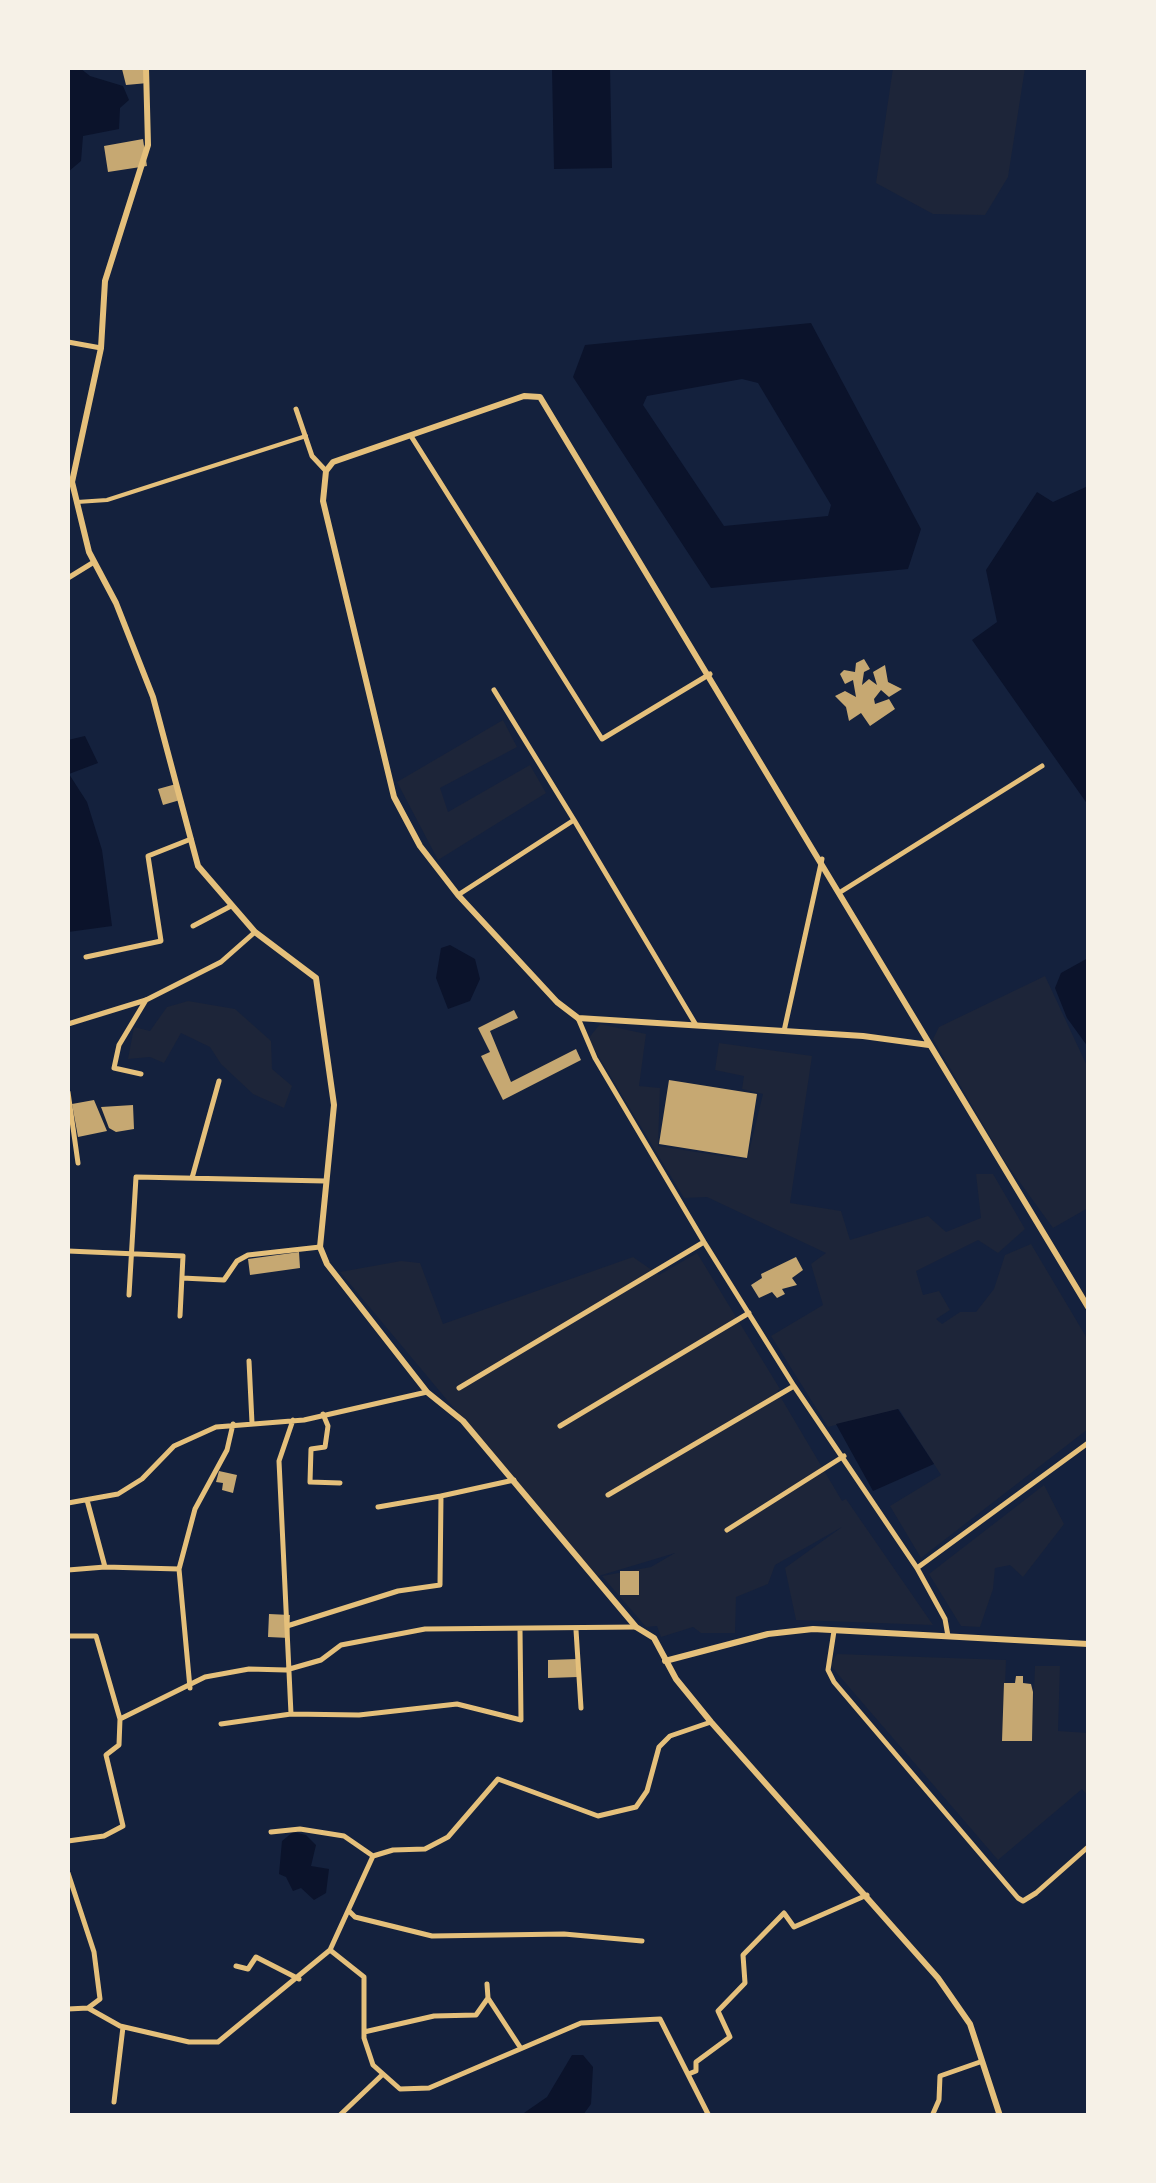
<!DOCTYPE html>
<html>
<head>
<meta charset="utf-8">
<style>
	body { margin:0 }
	#map { position:relative; width:1156px; height:2183px; overflow:hidden; background:#14213d; font-family:"Golos Text",sans-serif }
	canvas { display:block }
	.frame { position:absolute; inset:0; border:70px solid #f6f1e7; pointer-events:none }
</style>
</head>
<body>
<div id="map">
<canvas width="1156" height="2183"></canvas>
<div class="frame"></div>
</div>
<script>
const context = document.querySelector('canvas').getContext('2d');
context.lineJoin = 'round';
function paint(path, color) {
  context.fillStyle = color;
  context.fill(path, 'evenodd');
}
function shape(rows) {
  const path = new Path2D();
  for (const r of rows) {
    path.moveTo(r[0], r[1]);
    for (let i = 2; i < r.length; i += 2) path.lineTo(r[i], r[i + 1]);
  }
  return path;
}
function trace(path, color, width, dash) {
  context.strokeStyle = color;
  context.lineWidth = width;
  context.lineCap = dash ? 'butt' : 'round';
  context.setLineDash(dash || []);
  context.stroke(path);
}
const green = shape([
	[893,68,1025,68,1008,177,985,215,933,214,876,183],
	[503,720,517,747,440,788,448,812,530,765,546,793,438,860,397,782],
	[1045,976,1088,1068,1088,1208,1053,1228,1005,1162,933,1039,939,1027],
	[188,1001,235,1009,271,1041,272,1069,292,1086,284,1108,253,1094,221,1064,210,1047,181,1033,164,1063,150,1057,128,1059,134,1027,150,1031,167,1007],
	[600,1024,646,1034,639,1086,660,1088,658,1146,747,1160,763,1094,742,1089,744,1076,715,1070,719,1043,812,1056,790,1203,841,1211,850,1240,928,1216,946,1232,981,1218,976,1174,993,1174,1025,1229,998,1253,978,1240,916,1271,923,1295,939,1291,950,1310,936,1319,942,1324,960,1312,976,1312,994,1289,1005,1255,1031,1244,1088,1340,1088,1429,921,1558,890,1506,941,1475,899,1409,828,1427,771,1336,823,1305,811,1264,826,1253,707,1197,684,1198,588,1039],
	[697,1253,780,1389,777,1391,842,1501,846,1499,933,1625,796,1620,785,1568,842,1527,775,1565,768,1584,736,1597,735,1633,701,1633,693,1627,661,1637,657,1626,646,1627,602,1576,651,1567,675,1553,595,1577,340,1272,401,1261,420,1263,443,1324,633,1257,659,1275],
	[1044,1485,1064,1524,1023,1577,1010,1565,995,1568,993,1589,980,1627,961,1626,929,1574],
	[837,1654,1006,1660,1003,1738,1032,1738,1035,1666,1060,1666,1058,1731,1088,1733,1088,1796,1082,1789,998,1860,830,1665]
]);
const water = shape([
	[68,68,80,68,90,76,123,86,129,100,120,108,119,129,83,136,81,161,68,172],
	[552,68,610,68,612,168,554,169],
	[811,323,921,529,908,569,711,588,573,377,585,345],
	[742,379,758,383,831,505,828,516,724,526,643,405,647,396],
	[1088,486,1088,805,972,640,997,622,986,570,1037,492,1053,502],
	[85,736,98,763,69,774,87,802,102,850,112,926,68,932,68,740],
	[450,945,475,959,480,979,470,1001,448,1009,436,978,441,948],
	[1088,958,1088,1047,1067,1018,1055,988,1061,973],
	[898,1409,934,1464,873,1491,836,1424],
	[293,1832,306,1835,316,1845,311,1866,329,1869,326,1893,314,1900,301,1888,293,1891,286,1877,279,1874,282,1841],
	[572,2055,583,2055,593,2067,591,2104,583,2115,521,2115,547,2097]
]);
const building = shape([
	[146,68,148,83,126,85,122,69],
	[143,139,147,166,108,172,104,146],
	[864,659,870,669,864,672,862,685,869,679,877,685,873,672,885,665,888,682,902,689,889,697,881,690,874,699,875,704,889,699,895,709,870,726,861,713,849,721,846,707,835,696,845,691,856,697,853,680,845,684,840,674,844,670,855,672,856,663],
	[176,784,180,800,163,805,158,789],
	[514,1010,518,1018,490,1031,511,1082,576,1049,581,1060,503,1100,481,1056,490,1052,478,1028],
	[669,1080,757,1094,747,1158,659,1144],
	[94,1100,107,1131,78,1137,72,1104],
	[133,1105,134,1129,116,1132,109,1128,101,1107],
	[299,1252,300,1268,250,1275,248,1259],
	[796,1257,803,1270,792,1278,797,1285,782,1289,785,1294,777,1298,772,1292,759,1298,751,1285,762,1278,761,1274],
	[219,1471,237,1475,233,1493,222,1490,223,1483,216,1482],
	[620,1571,639,1571,639,1595,620,1595],
	[269,1614,290,1615,289,1638,268,1637],
	[578,1659,578,1677,548,1678,548,1660],
	[1016,1676,1023,1676,1023,1683,1031,1684,1033,1692,1032,1741,1002,1741,1004,1683,1015,1683]
]);
const pedestrian = shape([
	[77,502,107,500,306,436]
]);
const minor = shape([
	[68,342,101,348],
	[296,409,312,456,326,471],
	[411,436,602,739,710,674],
	[68,578,94,562],
	[494,690,574,820],
	[842,891,1042,766],
	[458,895,574,820,696,1025],
	[193,926,231,906],
	[86,957,161,941,148,856,191,839],
	[578,1018,595,1058,704,1242,794,1386,917,1568,945,1619,948,1636],
	[68,1024,146,1000,221,962,255,932],
	[784,1031,822,859],
	[141,1074,114,1068,119,1045,146,1000],
	[68,1092,78,1163],
	[192,1178,219,1081],
	[68,1251,183,1256,180,1316],
	[182,1278,224,1280,237,1261,248,1255,320,1247],
	[129,1295,136,1177,325,1181],
	[249,1361,252,1423],
	[459,1388,704,1242],
	[323,1414,328,1426,325,1447,311,1449,310,1482,340,1483],
	[293,1420,279,1461,291,1714,359,1715,457,1704,521,1720,520,1629],
	[560,1426,749,1313],
	[608,1495,794,1386],
	[68,1503,118,1494,142,1479,174,1446,216,1427,304,1420,427,1392],
	[378,1507,441,1496],
	[727,1530,844,1456],
	[105,1567,179,1569,190,1688],
	[917,1568,1088,1443],
	[179,1569,195,1509,227,1450,233,1424],
	[68,1570,105,1567,87,1500],
	[287,1626,398,1591,440,1585,441,1496,514,1480],
	[576,1630,581,1708],
	[834,1631,828,1670,834,1682,1018,1898,1023,1901,1036,1893,1088,1847],
	[68,1636,96,1636,120,1719],
	[221,1724,291,1714],
	[271,1832,300,1829,344,1836,373,1856],
	[68,1841,104,1836,123,1826,106,1755,119,1745,120,1719,205,1677,249,1669,286,1670,321,1660,341,1645,425,1629,636,1627],
	[373,1856,393,1850,425,1849,448,1837,498,1779,598,1816,636,1807,647,1791,659,1747,670,1736,711,1722],
	[68,1873,94,1952,100,1999,88,2008],
	[349,1911,355,1917,432,1936,564,1934,642,1941],
	[330,1950,364,1977,364,2038,373,2065,400,2089,429,2088,581,2023,660,2019,709,2116],
	[236,1966,248,1969,256,1957,299,1979],
	[488,1998,520,2047],
	[68,2009,88,2008,120,2026,189,2042,218,2042,330,1950,373,1856],
	[364,2032,434,2016,476,2015,488,1998,487,1984],
	[691,2073,696,2071,696,2062,730,2037,718,2011,745,1983,743,1955,784,1913,794,1927,867,1895],
	[114,2102,123,2027],
	[339,2116,382,2075],
	[932,2116,939,2100,940,2076,980,2062]
]);
const tertiary = shape([
	[146,68,148,145,105,281,101,348,72,482,89,552,116,603,153,697,198,866,255,932,316,978,334,1105,320,1247,327,1264,427,1392,463,1421,636,1627,654,1638,676,1679,711,1722,938,1978,970,2024,1000,2116],
	[929,1045,863,1036,578,1018,557,1002,458,895,420,846,394,797,323,501,326,471,333,462,524,396,540,397,1088,1307],
	[665,1661,768,1634,813,1629,1088,1644]
]);
paint(green, '#1d2539');
paint(water, '#0b132b');
paint(building, '#c6a872');
trace(pedestrian, '#e5c07b', 4);
trace(minor, '#e5c07b', 5);
trace(tertiary, '#e5c07b', 6);
</script>
</body>
</html>
